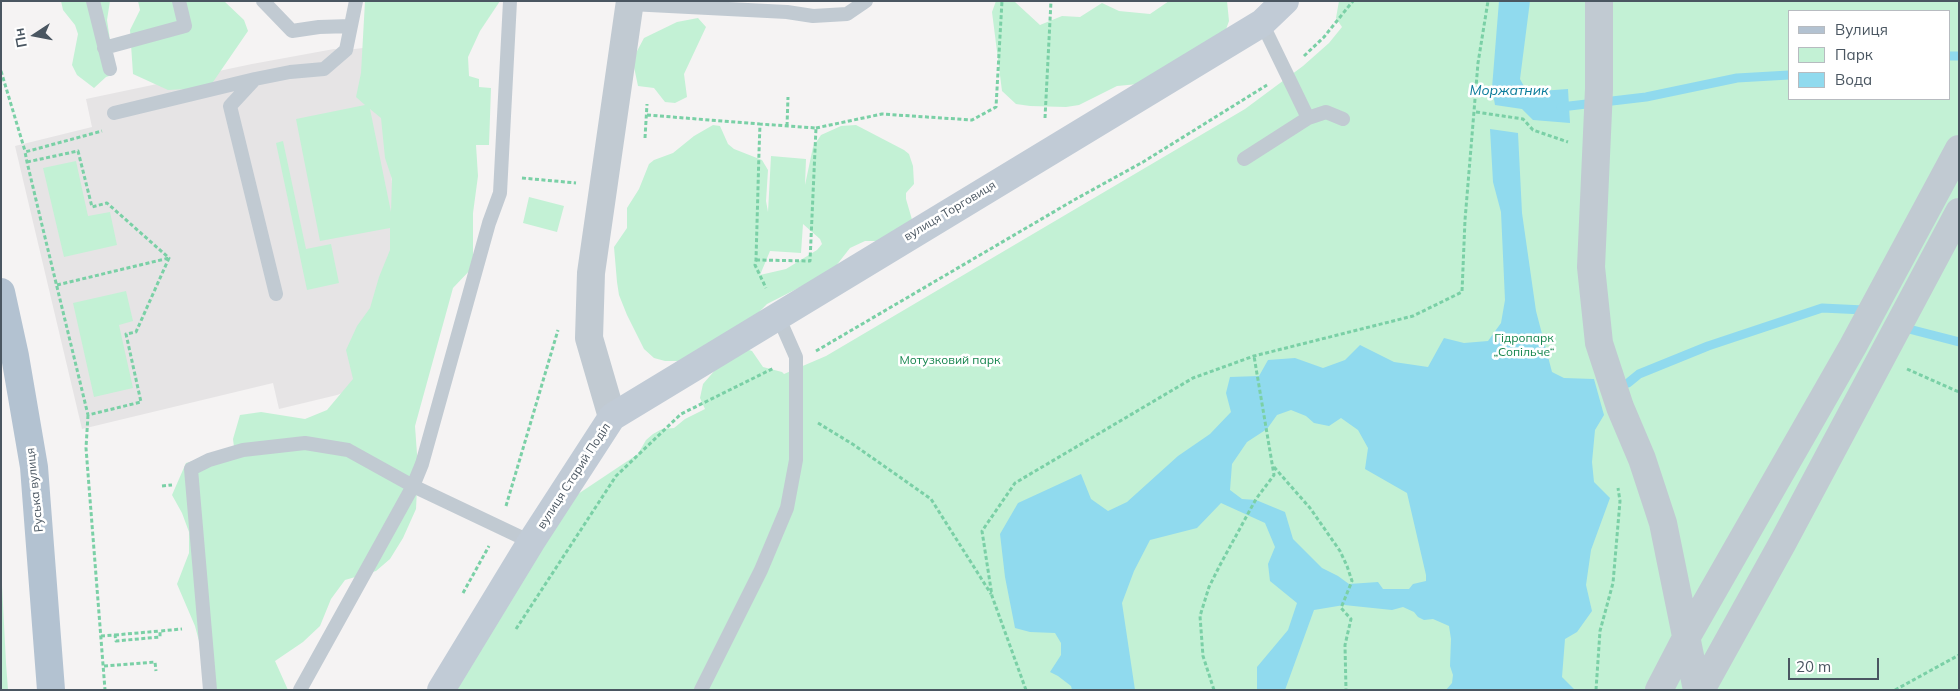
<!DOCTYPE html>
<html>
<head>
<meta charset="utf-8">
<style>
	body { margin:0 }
	#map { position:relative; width:1960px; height:691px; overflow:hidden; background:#f5f3f3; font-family:Mulish,sans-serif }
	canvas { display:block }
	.frame { position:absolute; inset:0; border:2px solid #4a5661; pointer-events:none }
	.legend { position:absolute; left:1788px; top:10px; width:162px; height:90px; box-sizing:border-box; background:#fff; border:1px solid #b7bbc0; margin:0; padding:6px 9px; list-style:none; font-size:15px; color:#4a5661 }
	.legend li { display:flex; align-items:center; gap:10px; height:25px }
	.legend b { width:25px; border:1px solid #b7bbc0 }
	.north { position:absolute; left:10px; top:10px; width:50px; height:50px; -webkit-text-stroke:4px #fff; paint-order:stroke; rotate:259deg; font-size:14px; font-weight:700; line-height:20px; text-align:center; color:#4a5661 }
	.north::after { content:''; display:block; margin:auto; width:18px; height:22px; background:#4a5661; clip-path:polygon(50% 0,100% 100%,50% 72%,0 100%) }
	.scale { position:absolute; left:1788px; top:658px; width:91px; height:22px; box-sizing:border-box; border:2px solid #4a5661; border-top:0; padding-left:6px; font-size:15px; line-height:18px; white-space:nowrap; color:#4a5661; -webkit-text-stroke:4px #fff; paint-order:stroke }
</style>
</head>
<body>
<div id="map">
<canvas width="1960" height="691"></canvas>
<div class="frame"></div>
<ul class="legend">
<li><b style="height:6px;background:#b3c2d1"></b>Вулиця</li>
<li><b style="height:14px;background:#c3f1d5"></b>Парк</li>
<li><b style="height:14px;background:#90daee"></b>Вода</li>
</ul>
<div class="north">Пн</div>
<div class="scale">20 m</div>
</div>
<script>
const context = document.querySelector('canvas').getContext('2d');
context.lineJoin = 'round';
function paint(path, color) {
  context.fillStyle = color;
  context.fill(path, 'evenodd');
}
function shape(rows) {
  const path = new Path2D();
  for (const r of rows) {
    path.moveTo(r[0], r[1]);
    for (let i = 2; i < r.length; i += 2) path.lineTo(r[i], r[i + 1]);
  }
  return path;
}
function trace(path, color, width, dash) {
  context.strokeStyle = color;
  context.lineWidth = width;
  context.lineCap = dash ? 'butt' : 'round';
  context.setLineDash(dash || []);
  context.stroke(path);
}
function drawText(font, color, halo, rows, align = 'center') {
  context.font = font + ' Mulish,sans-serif';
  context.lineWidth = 5;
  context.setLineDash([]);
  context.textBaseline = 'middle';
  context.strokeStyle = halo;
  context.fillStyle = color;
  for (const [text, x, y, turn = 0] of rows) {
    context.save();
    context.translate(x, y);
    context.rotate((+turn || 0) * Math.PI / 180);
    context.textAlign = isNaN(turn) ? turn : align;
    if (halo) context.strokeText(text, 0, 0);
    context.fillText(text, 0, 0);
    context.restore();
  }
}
const education = shape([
	[380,46,387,96,397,271,351,390,337,395,279,409,273,383,82,429,15,146,92,127,86,99,252,64,334,49,346,50]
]);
const green = shape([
	[61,1,110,1,107,20,115,74,106,77,94,88,77,75,72,65,78,34,75,25,63,10],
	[138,1,224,1,244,20,248,31,213,82,206,88,168,90,133,74,130,30,140,10],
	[365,1,500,1,480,31,468,57,469,76,479,79,479,87,491,88,489,145,476,145,478,176,473,213,473,267,453,288,415,426,418,468,416,509,403,538,390,559,376,571,345,580,331,599,320,626,303,642,275,661,288,690,212,690,195,626,177,584,189,553,189,532,182,513,172,495,186,463,217,454,235,455,233,439,240,415,261,412,305,419,327,410,353,379,346,350,357,326,370,308,379,277,390,250,390,228,320,241,296,119,365,105,356,97,361,73],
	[370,109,381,118,385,158,392,179,391,212],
	[996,1,1015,2,1040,25,1062,16,1080,17,1102,3,1119,11,1150,14,1169,1,1227,1,1229,21,1224,35,1160,82,1117,86,1079,105,1066,107,1030,106,1016,104,1002,91,992,12],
	[1339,1,1959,1,1959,690,435,690,569,500,638,454,646,440,653,434,662,429,674,428,685,419,705,409,700,398,703,384,716,369,746,349,752,351,763,367,782,372,784,374,826,356,1245,109,1303,66,1329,43,1342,27,1336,18],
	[1789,11,1949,11,1949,99,1789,99],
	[698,18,706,27,684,74,687,97,675,103,665,102,654,88,638,86,634,67,636,53,644,38,677,22],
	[713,125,720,126,728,144,734,149,762,160,768,170,766,201,768,212,771,156,806,159,805,185,813,147,821,135,841,126,856,125,904,150,909,154,913,166,914,184,906,193,906,199,913,223,878,241,865,241,850,248,832,271,767,304,758,313,684,361,665,361,654,358,644,349,627,315,619,295,617,282,614,247,627,228,627,208,639,189,649,164,654,160,673,153,694,136],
	[803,224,820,239,822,244,817,250,786,269,760,275,770,251,801,253],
	[283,141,306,249,331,244,339,283,307,290,276,143],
	[76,161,88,216,110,212,117,245,64,257,43,168],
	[529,197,564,206,557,232,523,223],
	[126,291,133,321,119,325,133,388,94,397,73,303],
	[1,566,6,663,8,690,1,690]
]);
const water = shape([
	[1499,1,1530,1,1520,79,1527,92,1568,89,1570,123,1533,120,1522,109,1495,105,1492,88],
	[1490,129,1518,133,1522,213,1536,311,1552,372,1564,378,1594,379,1604,415,1595,430,1592,462,1594,482,1610,498,1591,550,1586,585,1592,611,1577,632,1565,639,1562,677,1575,690,1446,690,1452,683,1453,675,1450,666,1451,639,1449,626,1433,619,1424,620,1418,617,1414,612,1403,607,1392,610,1344,605,1314,610,1285,690,1257,690,1257,667,1288,630,1297,603,1270,581,1268,564,1275,547,1265,523,1221,503,1197,528,1150,540,1134,571,1122,603,1135,690,1072,690,1071,686,1058,676,1050,672,1061,655,1061,643,1055,633,1030,632,1015,628,1005,577,1000,534,1018,503,1081,474,1091,499,1108,511,1127,502,1178,456,1210,434,1231,412,1226,393,1230,377,1259,376,1268,360,1295,358,1323,368,1345,360,1360,345,1394,362,1428,367,1444,338,1464,343,1488,341,1501,323,1505,300,1501,212,1493,182],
	[1291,410,1306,416,1314,423,1329,426,1341,418,1358,430,1368,448,1365,469,1407,493,1426,575,1426,581,1413,584,1409,589,1383,589,1378,582,1349,584,1338,576,1322,568,1293,539,1285,512,1256,500,1242,499,1230,490,1232,464,1247,442,1267,429,1277,415]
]);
const stream = shape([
	[1949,56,1959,56],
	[1561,107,1646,97,1737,78,1789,75],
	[1905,328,1959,342],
	[1628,383,1639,374,1708,346,1822,308,1864,310]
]);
const path = shape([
	[1304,56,1324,37,1353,1],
	[1,71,25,151],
	[1476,112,1523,119,1533,130,1568,142],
	[647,115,760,124],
	[1045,118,1051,1],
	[787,126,788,97],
	[816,128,882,114,972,120,996,107,1002,1],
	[645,138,647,104],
	[27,162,78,151,92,207,107,203,169,258,136,332,126,334,141,402,88,415,42,225,27,162,25,152,102,131],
	[522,178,576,183],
	[756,260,810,261,816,128,760,124,759,152,756,260,755,265,766,288],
	[57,285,169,258],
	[816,351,1074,200,1143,162,1267,85],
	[1907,369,1959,392],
	[88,415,86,448,105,690],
	[818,423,854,445,931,499,991,594],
	[1274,467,1310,508,1340,551,1347,566,1352,581,1341,608,1351,619,1345,645,1346,690],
	[162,486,172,485],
	[506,506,558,330],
	[463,593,489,546],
	[516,629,616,476,681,414,774,368],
	[115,635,160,631],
	[101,636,115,635,116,641,160,637,160,631,182,629],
	[104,666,155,662,156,671],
	[1026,690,992,596,982,531,1015,483,1193,378,1254,356,1413,316,1462,292,1465,220,1478,63,1488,1],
	[1214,690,1203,656,1200,616,1209,587,1220,565,1256,499,1274,475,1254,356],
	[1596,690,1600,631,1613,583,1620,501,1618,488],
	[1895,690,1959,655]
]);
const lane = shape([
	[93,1,110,69],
	[263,1,292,31,319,27,351,26],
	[510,1,500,193,489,223,422,464,413,486,531,542],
	[630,4,787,12,813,16,847,14,866,1],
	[104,48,185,26,179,1],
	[114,113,255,79],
	[1308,118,1326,112,1343,119],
	[1244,159,1308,118,1262,23],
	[276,294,230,106,255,79,290,72,324,69,346,50,356,1],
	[210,690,191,469,209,460,243,450,305,443,348,450,413,486,300,690],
	[701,690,761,570,787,508,796,460,796,357,778,316]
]);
const street = shape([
	[1599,1,1599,89,1591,267,1599,343,1620,407,1642,459,1663,523,1697,690],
	[612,417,589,338,591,273,630,1],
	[1659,690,1686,638,1853,346,1959,149],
	[1701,690,1782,544,1959,212]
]);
const secondary = shape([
	[441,690,531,542,612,417,1262,23,1285,1]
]);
const primary = shape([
	[1,292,15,356,34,467,51,690]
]);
const streetNames = [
	["вулиця Торговиця",950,211,-31],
	["вулиця Старий Поділ",574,476,-57],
	["Руська вулиця",35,490,-96]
];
const parkNames = [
	["Гідропарк",1524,338],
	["„Сопільче“",1524,352],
	["Мотузковий парк",950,360]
];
const waterNames = [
	["Моржатник",1509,91]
];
paint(education, '#e6e4e5');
paint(green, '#c3f1d5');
paint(water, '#90daee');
trace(stream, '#90daee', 9);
trace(path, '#7ad0a6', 3, [4, 2.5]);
trace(lane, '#c1cad2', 14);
trace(street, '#c1cad2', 28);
trace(secondary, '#c1cbd6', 28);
trace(primary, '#b3c2d1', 28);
drawText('12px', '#4a5661', '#fff', streetNames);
drawText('12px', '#17864f', '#fff', parkNames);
drawText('italic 14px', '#0c7c9b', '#fff', waterNames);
</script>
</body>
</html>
